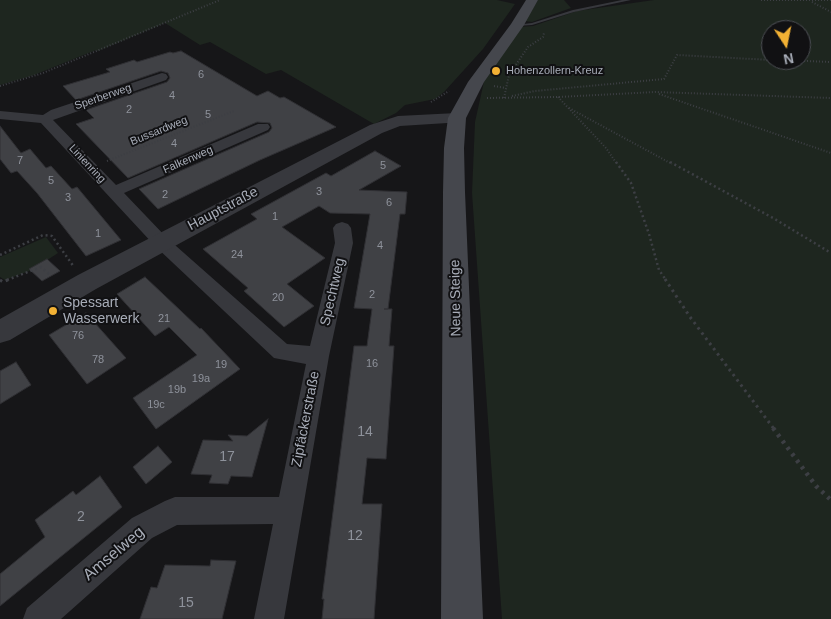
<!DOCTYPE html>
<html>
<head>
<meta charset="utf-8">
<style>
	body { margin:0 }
	#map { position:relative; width:831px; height:619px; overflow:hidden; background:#161618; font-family:Helvetica,sans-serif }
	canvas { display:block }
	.north { position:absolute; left:761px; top:20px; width:50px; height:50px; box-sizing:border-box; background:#111113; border:1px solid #4d4f55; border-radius:50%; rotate:169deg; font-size:14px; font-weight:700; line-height:20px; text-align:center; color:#a8adb8 }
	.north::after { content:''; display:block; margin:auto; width:18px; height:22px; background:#f2b134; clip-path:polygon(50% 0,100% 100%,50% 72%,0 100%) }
</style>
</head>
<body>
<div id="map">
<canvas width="831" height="619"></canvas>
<div class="north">N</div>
</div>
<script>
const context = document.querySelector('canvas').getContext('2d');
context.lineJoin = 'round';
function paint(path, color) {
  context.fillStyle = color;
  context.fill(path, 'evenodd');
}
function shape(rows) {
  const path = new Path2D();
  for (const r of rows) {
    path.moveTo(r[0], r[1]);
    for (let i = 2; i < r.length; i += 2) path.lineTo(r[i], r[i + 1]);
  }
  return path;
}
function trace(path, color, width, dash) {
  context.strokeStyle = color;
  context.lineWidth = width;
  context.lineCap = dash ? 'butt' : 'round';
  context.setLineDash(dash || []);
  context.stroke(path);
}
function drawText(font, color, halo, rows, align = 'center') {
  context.font = font + ' Helvetica,sans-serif';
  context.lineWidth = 4;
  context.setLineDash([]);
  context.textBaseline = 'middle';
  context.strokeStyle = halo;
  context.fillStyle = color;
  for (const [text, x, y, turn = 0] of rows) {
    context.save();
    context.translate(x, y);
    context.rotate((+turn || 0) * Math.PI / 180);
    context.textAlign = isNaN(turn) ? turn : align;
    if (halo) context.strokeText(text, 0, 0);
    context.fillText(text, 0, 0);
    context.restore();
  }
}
const green = shape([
	[0,0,497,0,515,4,483,49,444,92,435,99,405,105,396,113,374,124,281,70,266,74,210,42,200,45,165,23,98,51,96,50,34,75,0,85],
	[538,0,564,0,571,8,532,22,525,21],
	[654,0,831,0,831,619,502,619,472,193,475,122,485,77,518,27,533,26,577,11],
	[771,30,801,30,801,60,771,60],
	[46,237,58,253,32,270,5,280,0,277,0,257]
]);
const building = shape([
	[181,51,257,96,268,91,280,98,284,97,336,127,260,160,158,209,139,189,269,132,272,128,270,123,257,122,128,178,76,124,94,118,86,110,167,82,170,78,168,73,161,71,76,100,63,86,110,72,106,69,134,60,137,62,170,52,173,53,181,51],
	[0,126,21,153,30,149,46,168,51,166,72,189,77,187,121,240,86,256,37,193,17,171,11,173,0,159,0,126],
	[375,151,401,166,359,190,407,192,405,214,400,214,388,309,384,309,392,309,389,346,394,346,386,459,367,458,362,504,382,504,374,619,322,619,324,599,322,599,354,346,367,346,372,309,354,308,370,214,330,213,319,206,282,227,325,258,287,284,314,306,284,327,244,291,248,288,203,249,257,219,251,214,326,173,331,176,375,151],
	[47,259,60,271,42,281,29,269,47,259],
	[145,277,200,329,201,328,240,369,156,429,133,398,197,355,169,327,155,336,117,294,145,277],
	[86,313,126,358,87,384,49,335,86,313],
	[16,362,31,385,0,404,0,371,16,362],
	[268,419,252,477,231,476,228,484,209,483,212,475,191,474,203,440,233,441,228,435,247,436,268,419],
	[158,446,172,462,146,484,133,467,158,446],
	[100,476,122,507,0,606,0,574,45,537,35,520,73,491,76,495,100,476],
	[211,560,236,561,222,619,140,619,151,587,157,588,165,565,210,566,211,560]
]);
const pathFar3 = shape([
	[761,0,831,0],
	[812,2,831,12],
	[780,60,831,62],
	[0,86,43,73,220,0],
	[494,86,506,88],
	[659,94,831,153],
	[512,96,535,91,664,79,677,55,771,60],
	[558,97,606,148,617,164],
	[487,98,558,97,655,92,831,98],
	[504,98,509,75,528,47,543,37,544,33],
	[431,102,449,91],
	[569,108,672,164],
	[107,161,234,111]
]);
const pathFar2 = shape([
	[616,162,631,183,649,234,659,270,666,280],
	[670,162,773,218,831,253],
	[0,255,43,235,52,236,74,267],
	[7,280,41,267,49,274]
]);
const pathFar1 = shape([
	[665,279,690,317,774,429],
	[0,280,3,282,10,279]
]);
const path = shape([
	[773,428,816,486,831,500]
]);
const service = shape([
	[622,0,631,0,574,12,532,25,517,26,515,25,532,23,573,10,622,0]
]);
const minor = shape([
	[162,73,166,74,168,77,166,80,53,120,116,185,258,124,268,124,270,127,268,130,124,193,167,238,287,344,310,346,335,243,333,228,336,224,342,222,348,224,351,228,353,243,329,356,284,619,254,619,273,524,177,525,152,538,61,619,23,619,27,608,132,518,165,501,175,497,279,497,306,364,274,358,155,246,41,123,0,119,0,111,43,115,51,110,162,73]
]);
const tertiary = shape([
	[457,113,463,114,466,118,463,122,400,126,382,133,96,289,10,340,0,343,0,319,78,275,370,125,398,116,457,113]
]);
const secondary = shape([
	[526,0,538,0,524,25,484,82,466,118,464,148,465,192,483,619,441,619,443,192,444,148,448,118,468,82,511,24,526,0]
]);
const markers = [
	[496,71,5,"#f2b134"],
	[53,311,5,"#f2b134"]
];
const farPoinames = [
	["Hohenzollern-Kreuz",506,71]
];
const numberNames = [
	["6",201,75],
	["4",172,96],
	["2",129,110],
	["5",208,115],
	["4",174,144],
	["7",20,161],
	["5",383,166],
	["5",51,181],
	["3",319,192],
	["2",165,195],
	["3",68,198],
	["6",389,203],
	["1",275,217],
	["1",98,234],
	["4",380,246],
	["24",237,255],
	["2",372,295],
	["20",278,298],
	["21",164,319],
	["76",78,336],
	["78",98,360],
	["16",372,364],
	["19",221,365],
	["19a",201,379],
	["19b",177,390],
	["19c",156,405]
];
const farStreetnames = [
	["Sperberweg",103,97,-19],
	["Bussardweg",159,131,-22],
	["Falkenweg",188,160,-24],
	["Linienring",87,164,47]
];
const streetNames = [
	["Hauptstraße",223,209,-28],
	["Spechtweg",333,292,-77],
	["Neue Steige",456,298,-91],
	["Zipfäckerstraße",306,419,-79]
];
const poiNames = [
	["Spessart",63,303],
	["Wasserwerk",63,319]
];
const nearNumbernames = [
	["14",365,432],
	["17",227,457],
	["2",81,517],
	["12",355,536],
	["15",186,603]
];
const nearStreetnames = [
	["Amselweg",114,554,-40]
];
paint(green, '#1e261f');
paint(building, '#404145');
trace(building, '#303034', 1);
trace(pathFar3, '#3d3f44', 2, [1, 2]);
trace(pathFar2, '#3d3f44', 2.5, [2, 3]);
trace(pathFar1, '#3d3f44', 3, [2.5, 4]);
trace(path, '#3d3f44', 4.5, [3, 5]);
paint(service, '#37383d');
paint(minor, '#37383d');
paint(tertiary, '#37383d');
paint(secondary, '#45474d');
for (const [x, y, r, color] of markers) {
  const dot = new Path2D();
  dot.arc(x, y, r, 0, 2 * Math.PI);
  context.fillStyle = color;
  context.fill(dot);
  trace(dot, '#111113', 2);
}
drawText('11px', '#a8adb8', '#111113', farPoinames, 'left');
drawText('11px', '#8e929b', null, numberNames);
drawText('11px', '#a8adb8', '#111113', farStreetnames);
drawText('14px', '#a8adb8', '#111113', streetNames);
drawText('14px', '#a8adb8', '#111113', poiNames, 'left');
drawText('14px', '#8e929b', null, nearNumbernames);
drawText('16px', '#a8adb8', '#111113', nearStreetnames);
</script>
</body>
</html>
